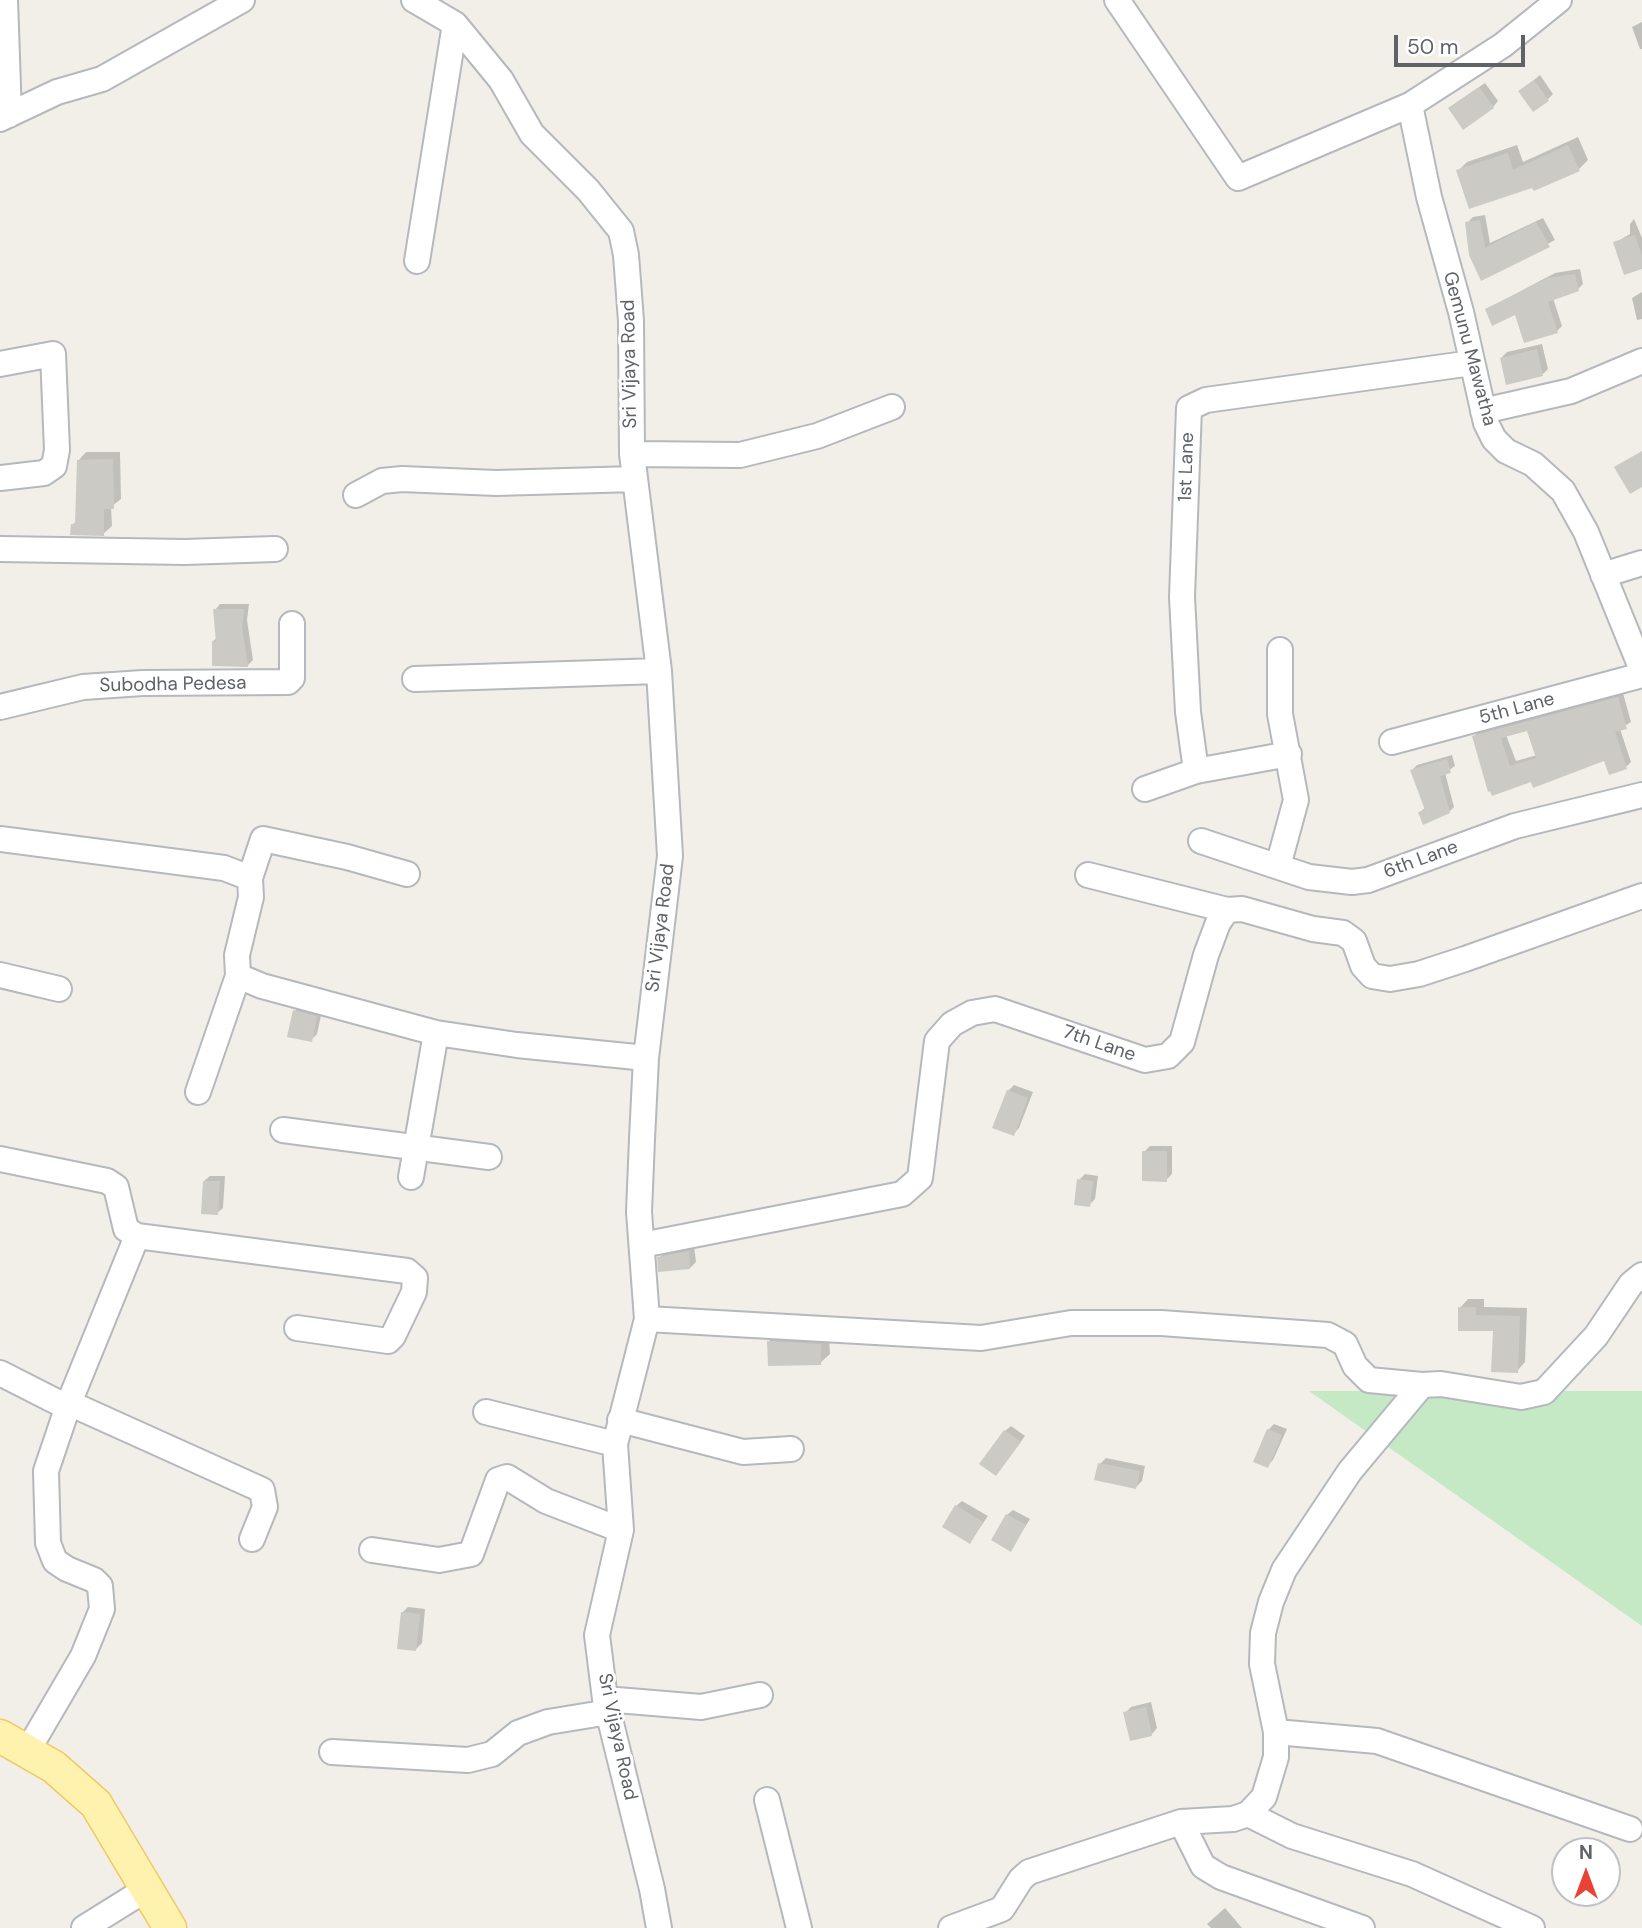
<!DOCTYPE html>
<html>
<head>
<meta charset="utf-8">
<style>
	body { margin:0 }
	#map { position:relative; width:1642px; height:1928px; overflow:hidden; background:#f1efe8; font-family:"DM Sans",sans-serif }
	canvas { display:block }
	.north { position:absolute; left:1551px; top:1837px; width:70px; height:70px; box-sizing:border-box; background:#fff; border:2px solid #bfc1c3; border-radius:50%; rotate:0deg; font-size:19px; font-weight:700; line-height:28px; text-align:center; color:#5f6368 }
	.north::after { content:''; display:block; margin:auto; width:24px; height:32px; background:#ea4335; clip-path:polygon(50% 0,100% 100%,50% 72%,0 100%) }
	.scale { position:absolute; left:1394px; top:35px; width:131px; height:32px; box-sizing:border-box; border:4px solid #5f6368; border-top:0; padding-left:9px; font-size:21px; line-height:24px; white-space:nowrap; color:#5f6368; -webkit-text-stroke:5px #fff; paint-order:stroke }
</style>
</head>
<body>
<div id="map">
<canvas width="1642" height="1928"></canvas>
<div class="north">N</div>
<div class="scale">50 m</div>
</div>
<script>
const context = document.querySelector('canvas').getContext('2d');
context.lineJoin = 'round';
function paint(path, color) {
  context.fillStyle = color;
  context.fill(path, 'evenodd');
}
function shape(rows) {
  const path = new Path2D();
  for (const r of rows) {
    path.moveTo(r[0], r[1]);
    for (let i = 2; i < r.length; i += 2) path.lineTo(r[i], r[i + 1]);
  }
  return path;
}
function trace(path, color, width, dash) {
  context.strokeStyle = color;
  context.lineWidth = width;
  context.lineCap = dash ? 'butt' : 'round';
  context.setLineDash(dash || []);
  context.stroke(path);
}
function drawText(font, color, halo, rows, align = 'center') {
  context.font = font + ' "DM Sans",sans-serif';
  context.lineWidth = 6;
  context.setLineDash([]);
  context.textBaseline = 'middle';
  context.strokeStyle = halo;
  context.fillStyle = color;
  for (const [text, x, y, turn = 0] of rows) {
    context.save();
    context.translate(x, y);
    context.rotate((+turn || 0) * Math.PI / 180);
    context.textAlign = isNaN(turn) ? turn : align;
    if (halo) context.strokeText(text, 0, 0);
    context.fillText(text, 0, 0);
    context.restore();
  }
}
const green = shape([
	[1309,1391,1642,1391,1642,1626]
]);
const shadow = shape([
	[1642,22,1642,49,1640,49,1632,27],
	[1540,75,1553,94,1547,100,1520,91],
	[1485,83,1498,101,1493,107,1456,103],
	[1578,137,1588,160,1579,169,1533,186,1458,171,1467,162,1517,145,1523,162],
	[1485,215,1490,243,1543,218,1555,240,1482,279,1467,223,1473,217],
	[1634,219,1642,238,1642,267,1615,243,1630,234,1630,224],
	[1580,269,1583,284,1578,289,1553,298,1562,326,1557,331,1516,312,1487,309,1555,273],
	[1642,292,1642,319,1637,320,1632,298],
	[1542,344,1548,369,1543,374,1501,358,1507,352],
	[86,452,120,452,121,499,111,507,112,526,103,534,72,525,77,521,78,461],
	[220,604,249,604,247,620,253,660,247,666,213,641,217,638,215,610],
	[1623,693,1631,722,1620,729,1631,762,1626,767,1605,759,1489,789,1474,736,1479,731],
	[1529,729,1537,755,1516,761,1506,735],
	[1452,755,1455,766,1445,773,1454,807,1449,812,1420,812,1426,807,1412,770,1417,765],
	[300,1005,322,1011,317,1034,311,1040,295,1011],
	[1014,1085,1033,1092,1019,1128,1013,1134,1008,1091],
	[1150,1146,1172,1146,1172,1174,1166,1180,1144,1152],
	[1085,1174,1098,1176,1095,1199,1089,1205,1079,1180],
	[210,1176,225,1176,223,1208,217,1213,204,1181],
	[694,1246,696,1262,690,1268,659,1258,665,1252],
	[1468,1299,1484,1299,1484,1307,1527,1308,1525,1362,1517,1371,1495,1329,1460,1308],
	[778,1332,829,1335,830,1354,820,1363,769,1341],
	[1274,1424,1287,1429,1273,1460,1267,1466,1255,1461,1268,1430],
	[1011,1426,1025,1436,1001,1468,1005,1431],
	[1106,1458,1145,1466,1142,1481,1136,1487,1100,1464],
	[962,1501,988,1516,970,1542,956,1506],
	[1013,1510,1030,1519,1011,1549,1007,1515],
	[408,1607,425,1609,422,1643,416,1649,402,1613],
	[1151,1702,1157,1728,1152,1734,1125,1713,1131,1707],
	[1225,1908,1242,1928,1211,1928,1207,1924]
]);
const building = shape([
	[1534,80,1549,101,1533,112,1518,91],
	[1479,87,1494,108,1463,130,1448,108],
	[1568,145,1580,171,1534,191,1532,188,1469,209,1456,170,1508,153,1513,170],
	[1480,220,1485,248,1536,222,1550,247,1481,281,1469,255,1465,222],
	[1635,235,1642,256,1642,269,1624,275,1613,242],
	[1575,274,1579,291,1548,302,1558,333,1524,343,1515,315,1492,326,1485,309,1548,278],
	[1537,349,1543,376,1506,385,1500,358],
	[1642,451,1642,487,1630,494,1614,467],
	[113,459,114,509,104,509,104,536,70,535,71,524,75,524,77,460],
	[213,609,244,609,242,627,248,667,212,666,212,641,216,642],
	[1618,697,1627,729,1615,732,1627,769,1609,775,1604,761,1533,788,1531,782,1492,796,1490,791,1488,792,1472,736],
	[1527,731,1536,758,1510,766,1501,738],
	[1447,759,1451,773,1440,776,1450,813,1423,825,1418,812,1425,810,1410,770],
	[293,1010,317,1016,312,1042,287,1037],
	[1007,1090,1028,1098,1014,1136,992,1128],
	[1142,1151,1167,1151,1167,1182,1142,1181],
	[1077,1179,1093,1181,1090,1207,1074,1205],
	[203,1181,220,1181,218,1215,201,1214],
	[689,1251,690,1269,658,1272,657,1257],
	[1458,1307,1476,1307,1476,1315,1520,1316,1518,1373,1491,1372,1493,1331,1458,1331],
	[767,1341,821,1344,821,1365,768,1366],
	[1267,1429,1282,1435,1268,1468,1253,1462],
	[1004,1430,1021,1442,996,1476,979,1464],
	[1098,1463,1140,1471,1136,1489,1094,1480],
	[955,1505,983,1522,970,1544,942,1527],
	[1006,1514,1026,1525,1011,1552,991,1540],
	[401,1612,420,1614,416,1651,397,1649],
	[1146,1707,1152,1736,1130,1741,1123,1712]
]);
const minor = shape([
	[5,0,9,115],
	[414,0,455,24,501,80,532,134,588,190,621,231,626,255,631,321,632,454,659,671,670,856,646,1058,642,1139,639,1212,647,1319,615,1444,621,1530,597,1635,605,1699,652,1889,659,1928],
	[1117,0,1238,178,1410,105,1503,45,1559,0],
	[1410,105,1429,197,1461,312,1486,423,1494,439,1506,451,1533,464,1563,491,1586,532,1642,670],
	[0,119,57,92,102,79,242,0],
	[417,261,455,24],
	[0,364,53,354,57,450,54,466,44,473,0,478],
	[1483,411,1571,391,1642,361],
	[632,454,740,455,817,436,892,407],
	[356,495,382,481,402,479,496,483,635,479],
	[0,549,185,552,275,549],
	[1603,575,1642,563],
	[415,679,659,671],
	[0,707,83,687,143,683,288,682,292,678,292,624],
	[1392,742,1642,675],
	[1196,771,1188,712,1182,597,1189,408,1206,400,1472,363],
	[1145,789,1196,771,1289,754],
	[0,839,224,868,250,878],
	[1201,841,1309,877,1352,882,1368,880,1515,826,1642,795],
	[1278,866,1296,800,1280,714,1280,650],
	[1088,875,1227,910],
	[0,975,59,989],
	[238,976,262,986,436,1033,517,1045,646,1058],
	[198,1092,238,976,237,955,251,897,250,878,263,839,347,857,407,874],
	[283,1130,489,1157],
	[0,1159,107,1181,116,1187,126,1229,137,1236,407,1271,415,1278,414,1292,393,1336,388,1341,297,1328],
	[411,1177,436,1033],
	[642,1245,902,1194,920,1178,937,1041,952,1024,972,1013,995,1009,1145,1060,1168,1056,1182,1042,1206,955,1218,923,1227,910,1242,909,1313,929,1343,933,1354,941,1363,966,1372,976,1390,979,1419,974,1465,959,1642,896],
	[647,1319,981,1338,1071,1323,1161,1323,1328,1335,1345,1344,1355,1366,1369,1380,1422,1385],
	[0,1373,57,1402,69,1403,137,1236],
	[486,1412,615,1444],
	[620,1420,743,1452,791,1449],
	[372,1550,439,1560,471,1554,498,1480,507,1477,546,1501,621,1530],
	[605,1699,701,1707,760,1695],
	[1276,1732,1377,1741,1630,1829],
	[28,1750,83,1656,102,1609,100,1586,94,1580,67,1569,55,1561,48,1543,46,1471,69,1403,262,1490,265,1507,252,1539],
	[332,1752,468,1760,492,1754,518,1733,548,1722,609,1712],
	[767,1800,799,1928],
	[1248,1814,1292,1836,1412,1874,1532,1928],
	[1181,1822,1203,1866,1221,1877,1362,1928],
	[84,1928,145,1890],
	[951,1928,1002,1909,1021,1879,1029,1872,1181,1822,1233,1819,1248,1814,1264,1797,1276,1757,1276,1732,1262,1664,1263,1633,1271,1602,1284,1570,1350,1471,1422,1385,1441,1384,1521,1397,1544,1392,1596,1336,1631,1284,1642,1275]
]);
const major = shape([
	[0,1736,54,1767,96,1804,170,1928]
]);
const streetNames = [
	["Gemunu Mawatha",1469,349,75],
	["Sri Vijaya Road",630,364,-91],
	["1st Lane",1187,467,-88],
	["Subodha Pedesa",173,685,-1],
	["5th Lane",1517,709,-15],
	["6th Lane",1421,860,-20],
	["Sri Vijaya Road",661,928,-83],
	["7th Lane",1099,1044,19],
	["Sri Vijaya Road",617,1737,78]
];
paint(green, '#c5e8c5');
paint(shadow, '#0003');
paint(building, '#cccac5');
trace(minor, '#b5b8bc', 28);
trace(major, '#f2c960', 35);
trace(minor, '#fff', 24);
trace(major, '#fff2af', 32);
drawText('19px', '#5f6368', '#fff', streetNames);
</script>
</body>
</html>
